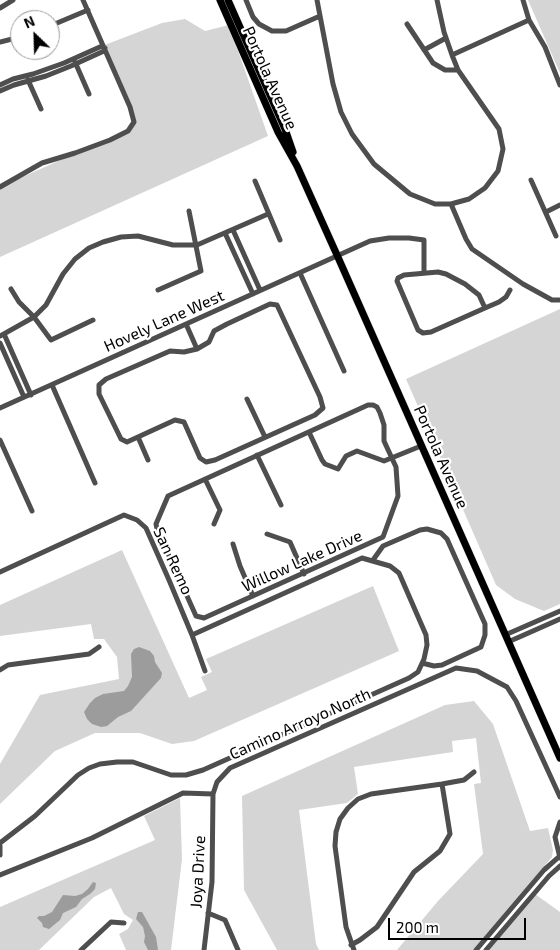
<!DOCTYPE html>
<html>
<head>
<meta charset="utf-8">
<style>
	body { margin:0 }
	#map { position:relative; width:560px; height:950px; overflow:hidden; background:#fff; font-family:"Exo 2",sans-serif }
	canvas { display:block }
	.north { position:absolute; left:10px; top:10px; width:50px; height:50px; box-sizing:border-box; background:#fff; border:1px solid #999; border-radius:50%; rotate:336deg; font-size:14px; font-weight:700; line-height:20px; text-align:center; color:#000 }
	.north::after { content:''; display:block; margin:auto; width:18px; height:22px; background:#000; clip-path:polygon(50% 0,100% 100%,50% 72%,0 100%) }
	.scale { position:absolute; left:388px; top:918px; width:138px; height:22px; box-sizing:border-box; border:2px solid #000; border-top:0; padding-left:6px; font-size:15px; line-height:18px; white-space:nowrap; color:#000; -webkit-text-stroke:4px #fff; paint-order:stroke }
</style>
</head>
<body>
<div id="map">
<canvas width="560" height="950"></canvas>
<div class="north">N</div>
<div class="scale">200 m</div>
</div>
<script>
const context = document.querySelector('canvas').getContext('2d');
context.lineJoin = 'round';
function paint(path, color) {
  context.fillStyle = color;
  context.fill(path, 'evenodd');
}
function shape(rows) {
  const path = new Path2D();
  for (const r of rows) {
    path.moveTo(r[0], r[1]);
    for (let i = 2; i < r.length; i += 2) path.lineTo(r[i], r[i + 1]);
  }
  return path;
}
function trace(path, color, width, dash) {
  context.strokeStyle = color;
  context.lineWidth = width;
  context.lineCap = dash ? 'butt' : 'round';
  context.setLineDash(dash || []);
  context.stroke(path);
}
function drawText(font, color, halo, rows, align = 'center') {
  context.font = font + ' "Exo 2",sans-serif';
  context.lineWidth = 4.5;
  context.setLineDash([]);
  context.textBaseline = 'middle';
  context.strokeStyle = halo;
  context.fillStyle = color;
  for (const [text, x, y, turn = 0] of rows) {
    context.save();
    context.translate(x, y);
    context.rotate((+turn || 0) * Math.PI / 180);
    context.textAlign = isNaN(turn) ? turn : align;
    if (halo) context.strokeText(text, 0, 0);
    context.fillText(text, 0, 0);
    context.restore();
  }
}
const green = shape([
	[528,0,560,0,560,73],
	[185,19,205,31,229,25,268,136,0,257,0,187,128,130,134,122,102,46,162,23],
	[560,309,560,604,544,611,515,599,496,585,406,379],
	[122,550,189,698,207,690,201,677,212,672,206,659,373,586,399,651,194,741,172,744,140,733,95,733,55,751,0,804,0,764,40,695,119,679,117,657,104,639,94,639,91,624,0,636,0,605],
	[474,701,493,724,530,831,548,828,553,850,552,857,473,950,397,950,438,901,483,854,474,784,481,783,476,738,452,741,453,752,354,767,358,794,347,803,299,810,316,944,319,950,277,950,244,890,242,796,445,705],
	[180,798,182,859,171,950,126,950,119,934,128,929,133,920,124,914,111,888,94,897,39,950,0,950,0,907,155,840,144,816],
	[535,894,560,912,560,950,489,950]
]);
const water = shape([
	[139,647,150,651,154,656,155,662,162,673,161,678,131,711,118,717,107,726,101,727,92,724,87,719,84,712,90,703,95,698,103,694,124,691,128,686,132,677,131,654,134,649],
	[93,882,96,883,95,889,90,894,82,899,76,907,63,913,60,920,49,929,43,927,42,923,37,918,39,916,44,916,52,912,63,895,75,896,82,894,88,889],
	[138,912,142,912,156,937,158,950,148,950,144,942,145,936,143,927,136,919]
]);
const minor = shape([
	[246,0,253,17,259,24,272,31,286,31,320,16],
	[317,0,333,84,341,112,352,134,374,164,410,194,435,204,451,204,469,199,485,188,498,171,503,149,499,129,458,70,452,55,444,32,437,0],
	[523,0,529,20,545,47,560,85],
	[0,8,13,0],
	[407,24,433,63,445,70,458,70],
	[50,26,88,10],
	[0,42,20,37],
	[424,50,446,38],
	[452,55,529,20],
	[75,62,89,94],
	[28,80,41,109],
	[0,85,13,79,33,74,64,63,102,46,105,48,104,51,71,66,46,76,14,85,0,91],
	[531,180,556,236],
	[255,181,280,240],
	[0,187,42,163,75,153,110,140,128,131,134,122,130,107,83,0],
	[451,204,466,239,472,249,523,284,552,300,560,300],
	[546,212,560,205],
	[233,230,260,290],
	[225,233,253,294],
	[300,273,344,371],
	[11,289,19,302,34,317,51,340,93,320],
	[158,290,201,271,189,211],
	[270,304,277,305,320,397,323,408,315,415,215,460,206,462,200,458,184,422,175,420,127,442,121,439,99,394,99,385,106,379,170,351,184,352,197,349,209,342,214,331,227,324,270,304],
	[485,308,479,295,465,284,446,274,438,272,404,275,398,278,397,281,418,330,423,333,431,332,485,308,499,302,506,297,510,290],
	[186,324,197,349],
	[4,334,31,395],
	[0,336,34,317,46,305,63,274,75,259,89,248,103,242,121,237,138,236,173,245,197,245,268,214],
	[0,343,24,397],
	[52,385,95,483],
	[247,399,265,437],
	[368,405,373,405,377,407,380,413,384,425,384,441,396,467,398,496,383,537,204,618,196,616,157,529,156,524,168,496,368,405],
	[0,408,370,241,389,238,409,238,424,240,424,273],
	[309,432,322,460,325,464,338,469,346,456,357,451,384,461,421,446],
	[138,437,148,460],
	[0,440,32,511],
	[257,455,281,505],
	[205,479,220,510,214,524],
	[267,534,290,542,304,574],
	[233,544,240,566,253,596],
	[373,560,383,546,420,530,427,529,441,533,447,539,485,624,485,635,481,647,442,665,434,666,422,663],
	[0,572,124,515,137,520,146,528,169,580,192,635,205,671],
	[505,635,560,611],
	[508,642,560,619],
	[0,670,8,665,89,654,99,647],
	[0,843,35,816,78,775,89,768,100,764,117,762,133,762,171,775,186,775,203,770,409,678,418,672,424,659,427,645,426,635,399,573,390,566,362,558,192,635],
	[0,846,0,855],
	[560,858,555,837,560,822],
	[0,875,92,838,183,793,213,794,217,782,230,768,456,668,477,671,507,687,516,701,560,797],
	[208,913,225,920,238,950],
	[351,945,360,940,377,927,414,872,440,851,450,834,442,784],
	[81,950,111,922,124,923],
	[204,950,212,882,213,794],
	[354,950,346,927,335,846,336,832,340,819,348,808,358,799,371,794,442,784,464,780,474,772],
	[476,950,544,870,560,856],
	[486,950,549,876,560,866]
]);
const major = shape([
	[220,0,278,132,297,166,337,255,560,758],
	[228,0,285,129,293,152]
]);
const streetNames = [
	["Portola Avenue",270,78,66],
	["Hovely Lane West",164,321,-24],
	["Portola Avenue",441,457,66],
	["San Remo",173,561,65],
	["Willow Lake Drive",302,561,-24],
	["Camino Arroyo North",300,724,-24],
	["Joya Drive",198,872,-87]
];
paint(green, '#d5d5d5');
paint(water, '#9c9c9c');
trace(major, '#dbdbdb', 8);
trace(minor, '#4e4e4e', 5);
trace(major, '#000', 7);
drawText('16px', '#000', '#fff', streetNames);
</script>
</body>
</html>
